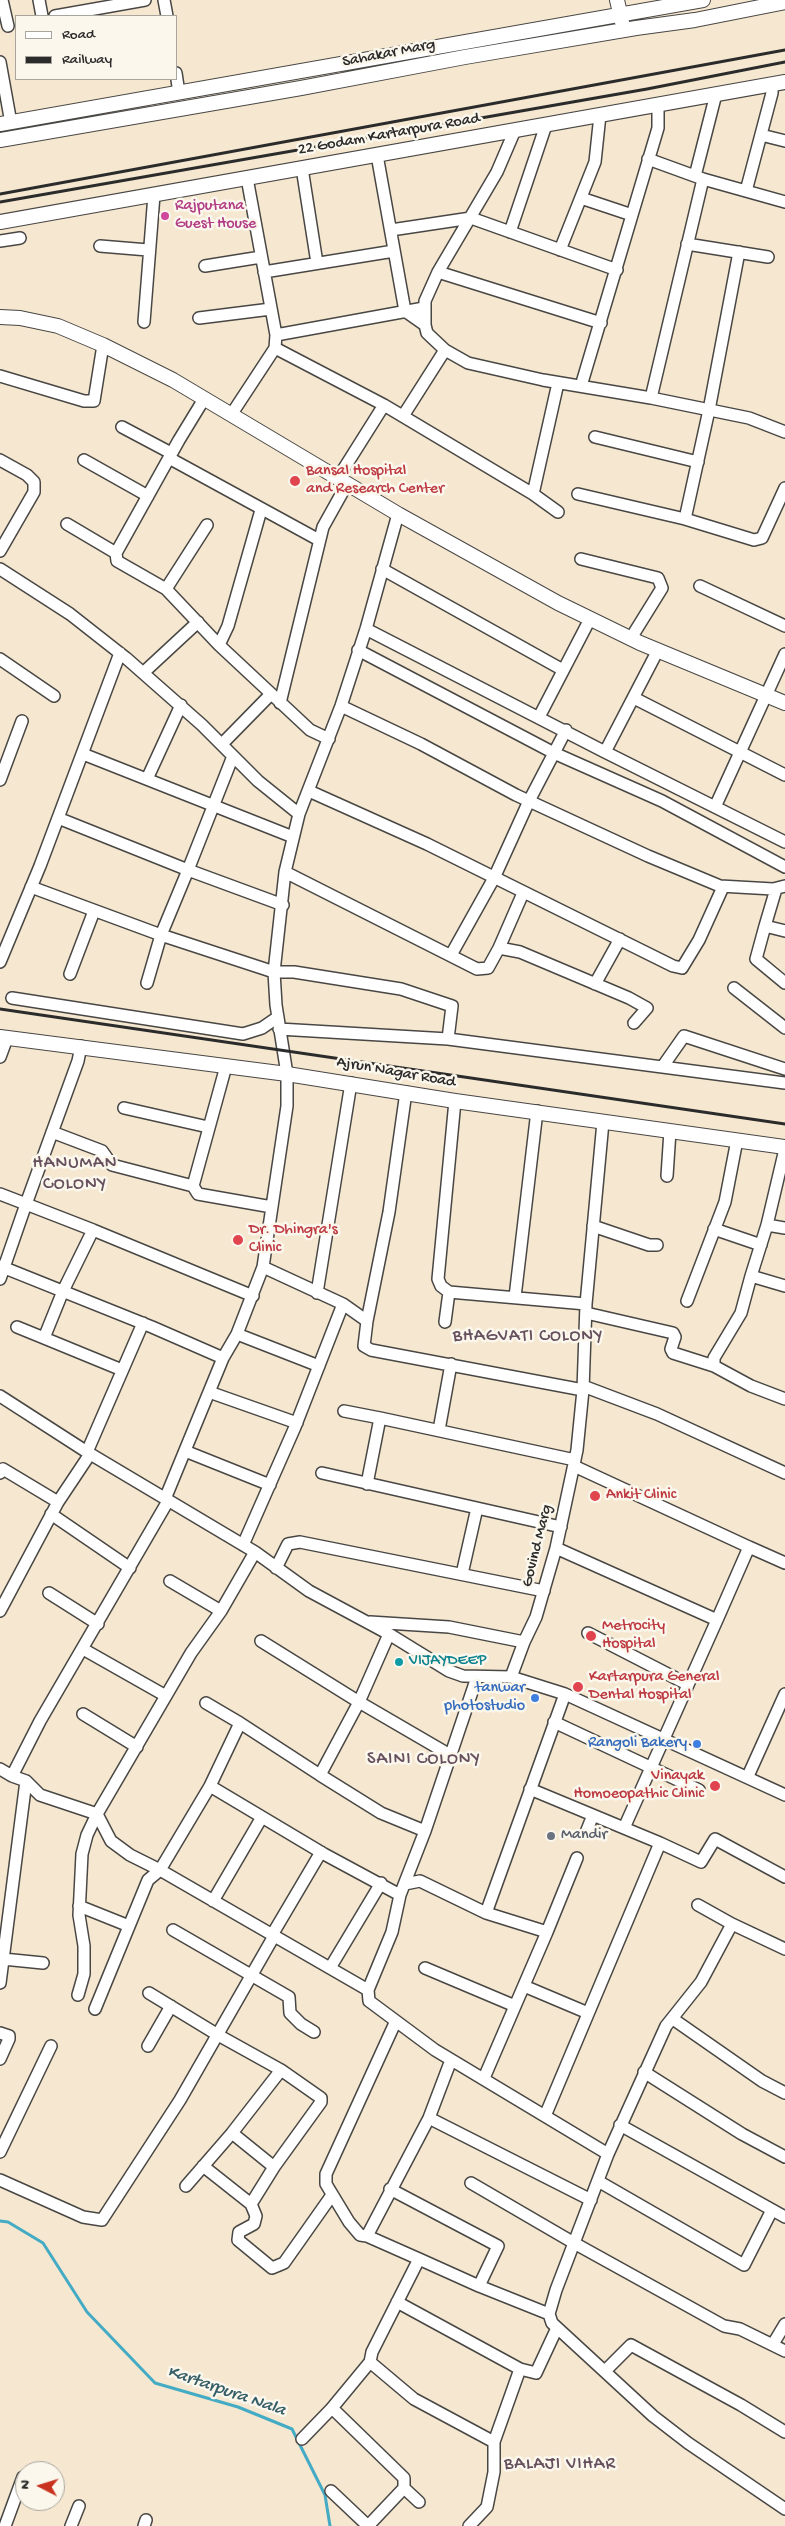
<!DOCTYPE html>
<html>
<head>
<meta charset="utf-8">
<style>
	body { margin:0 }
	#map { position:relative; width:785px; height:2526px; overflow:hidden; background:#f5e7d0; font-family:"Gochi Hand",sans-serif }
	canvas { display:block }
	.legend { position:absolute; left:15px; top:15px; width:162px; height:65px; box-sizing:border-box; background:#fbf7ec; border:1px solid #a8a59f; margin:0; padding:6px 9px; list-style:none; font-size:15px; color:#2b2b2b }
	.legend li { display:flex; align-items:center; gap:10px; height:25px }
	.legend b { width:25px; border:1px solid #a8a59f }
	.north { position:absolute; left:15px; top:2461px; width:50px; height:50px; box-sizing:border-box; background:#fbf7ec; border:1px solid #a8a59f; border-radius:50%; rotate:275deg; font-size:14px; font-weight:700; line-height:20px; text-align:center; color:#2b2b2b }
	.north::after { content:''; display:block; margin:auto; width:18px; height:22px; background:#c8321e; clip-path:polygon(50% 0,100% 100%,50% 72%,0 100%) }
</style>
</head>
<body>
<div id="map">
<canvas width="785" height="2526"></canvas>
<ul class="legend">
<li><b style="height:6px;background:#fff"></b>Road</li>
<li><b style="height:6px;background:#2b2b2b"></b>Railway</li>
</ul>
<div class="north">N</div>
</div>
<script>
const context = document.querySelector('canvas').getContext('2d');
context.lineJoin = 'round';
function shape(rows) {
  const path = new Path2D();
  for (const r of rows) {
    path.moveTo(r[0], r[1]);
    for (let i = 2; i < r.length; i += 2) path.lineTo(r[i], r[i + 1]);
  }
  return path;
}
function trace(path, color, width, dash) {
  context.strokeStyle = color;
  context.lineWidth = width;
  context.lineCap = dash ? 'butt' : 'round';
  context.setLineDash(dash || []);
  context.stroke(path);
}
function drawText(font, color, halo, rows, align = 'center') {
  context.font = font + ' "Gochi Hand",sans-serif';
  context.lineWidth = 5;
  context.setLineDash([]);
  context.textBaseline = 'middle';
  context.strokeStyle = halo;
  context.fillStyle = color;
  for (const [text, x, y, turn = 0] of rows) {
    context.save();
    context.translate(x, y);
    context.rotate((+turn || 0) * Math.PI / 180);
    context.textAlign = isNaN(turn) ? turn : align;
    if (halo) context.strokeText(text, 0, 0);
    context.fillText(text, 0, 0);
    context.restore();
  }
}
const stream = shape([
	[0,2221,8,2222,43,2243,87,2312,155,2383,238,2407,292,2429,325,2495,330,2526]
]);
const minor = shape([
	[2,0,8,26],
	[39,0,42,16],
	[164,0,167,16],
	[55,16,145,0],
	[0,62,11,123],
	[176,73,179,93],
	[515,130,497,172,438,272,425,301,425,325,427,333,445,350,468,363,543,380,651,398,749,418,785,432],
	[761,135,785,141],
	[377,155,405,311,425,325],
	[648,159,703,179,785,202],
	[302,168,317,263],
	[695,176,716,94],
	[247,178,276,335,275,348,384,405,533,494,558,512],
	[746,191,772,93,772,84],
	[581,198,632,215],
	[391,230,471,218,617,270],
	[510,232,546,125],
	[0,241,20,238],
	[687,244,768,257],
	[100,246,148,250],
	[560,250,595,162,600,115],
	[205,266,261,257],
	[264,272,394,251],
	[438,272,601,323],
	[199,318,271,309],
	[144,322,154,195],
	[276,335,424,308],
	[0,376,84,401,94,401,103,345],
	[581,386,658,128,658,104],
	[651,398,703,179],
	[204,399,179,440,116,553,117,561,166,589,219,645,310,730,329,739],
	[231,415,275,348],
	[403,416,445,350],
	[122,427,171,453],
	[595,437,698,462],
	[169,458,319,540],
	[0,460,27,475,34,482,34,492,0,551],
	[84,460,148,496],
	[338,478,384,405],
	[533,494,558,383],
	[578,494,685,519,754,540,762,538,785,488],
	[685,519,709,410,739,252],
	[67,524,116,553],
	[581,559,658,578,662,588,631,638],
	[0,569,70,614,126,658,202,725,258,781,299,814],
	[382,569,563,670],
	[700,586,785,626],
	[166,589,207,525],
	[366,629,605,752,658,650],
	[219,645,228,626,261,510],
	[358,650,554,753,662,801,785,867],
	[0,659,54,696],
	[143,673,198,622],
	[634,698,785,775],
	[280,703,323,527,347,484],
	[341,706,421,744,516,795,648,856,720,886,773,889,785,886],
	[539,717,590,619],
	[222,744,271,694],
	[605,752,785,842],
	[83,754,293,837],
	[233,756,188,870,283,905],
	[147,779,181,705],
	[0,780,22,721],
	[309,791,427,844,673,966,682,968,699,940,723,887],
	[715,807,785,654],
	[58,818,188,870,161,935,274,972,294,972,401,989,452,1006,448,1039],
	[285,872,477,969,488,968,499,948],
	[31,887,161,935,147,983],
	[776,889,765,926,785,931],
	[523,893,499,948,520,952,629,998,647,1008,634,1023],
	[765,926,756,959,785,983],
	[451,955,494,878,529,801,566,730],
	[0,962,40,866,120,653],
	[70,974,94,911],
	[595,984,620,939],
	[734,988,785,1028],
	[12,998,243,1034,262,1028,278,1017],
	[279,1029,448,1039,785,1083],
	[81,1046,78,1061,26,1204,93,1230,63,1291,44,1338,122,1370],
	[0,1057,7,1038],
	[663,1066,684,1036,785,1069],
	[455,1101,438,1279,441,1286,449,1292,586,1304],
	[124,1108,208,1127],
	[52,1132,102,1151,112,1165,193,1186,198,1194,272,1207],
	[785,1149,767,1225,751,1276,785,1286],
	[667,1176,670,1131],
	[193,1186,226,1066],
	[0,1194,26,1204,0,1279],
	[767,1225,785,1228],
	[593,1226,649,1245,657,1245],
	[714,1229,761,1245],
	[93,1230,253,1296],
	[0,1266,152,1327,223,1358,237,1334,263,1267,287,1106,287,1074,276,1005,274,972,285,872,299,814,341,706,366,629,398,514],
	[263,1267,343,1304,367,1321,389,1212,406,1092],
	[751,1276,741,1313,714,1358,714,1366,751,1386,785,1399],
	[317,1293,351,1083],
	[515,1297,537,1111],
	[687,1301,725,1202,737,1140],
	[586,1313,673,1333,675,1337,671,1349,673,1353,714,1366],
	[367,1321,364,1346,371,1350,583,1390],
	[445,1322,449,1292],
	[17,1327,44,1338],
	[237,1334,319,1366],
	[583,1386,657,1414,785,1473],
	[209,1392,297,1423],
	[0,1396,87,1452,143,1323],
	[344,1411,380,1418,367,1484],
	[380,1418,575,1460],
	[439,1430,451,1364],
	[185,1451,270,1485],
	[87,1452,255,1552,309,1591,389,1634,449,1671,463,1676,511,1677,565,1694,785,1795],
	[574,1466,749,1547],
	[0,1473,3,1469,58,1502,90,1454],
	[322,1473,561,1527],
	[165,1499,223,1358],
	[51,1514,130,1568],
	[243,1545,295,1427,343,1304],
	[556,1548,717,1620,624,1828],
	[276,1568,288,1544,300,1542,544,1591],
	[462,1574,477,1508],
	[170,1581,221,1611],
	[49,1593,98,1624],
	[0,1611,58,1502],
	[717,1620,749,1547,785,1563],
	[370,1622,449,1627,524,1642],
	[588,1633,687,1684],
	[261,1641,359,1702,450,1755],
	[83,1649,166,1696],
	[511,1677,524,1642,536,1617,556,1548,577,1450,583,1390,586,1304,603,1122],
	[206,1703,240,1723],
	[83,1714,137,1747],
	[554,1722,699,1790],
	[0,1769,12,1776,40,1721,168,1501],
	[320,1775,381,1813,425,1831],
	[12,1776,26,1781,40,1795,97,1814,191,1653,221,1611,255,1552],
	[748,1776,785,1694],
	[210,1786,324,1854,400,1895,425,1831,477,1677],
	[530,1789,660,1843,545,2116],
	[97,1814,111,1841,130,1855,160,1870,210,1786,240,1723,320,1775,359,1702,389,1634],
	[587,1830,593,1815],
	[660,1843,701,1862,715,1839,785,1877],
	[405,1884,420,1881,486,1913,547,1932,484,2078],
	[213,1901,262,1817],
	[79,1906,129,1926],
	[486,1913,565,1694],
	[732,1924,785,1949],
	[173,1930,289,1997,290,2013,301,2024,314,2032],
	[547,1932,577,1858],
	[272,1935,321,1852],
	[3,1959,43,1963],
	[330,1968,381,1883],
	[425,1968,515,2006],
	[0,1983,26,1781],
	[524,1986,588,2013],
	[368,1990,369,2001,435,2050,608,2154,556,2290,549,2314,552,2323,653,2416,688,2443,785,2509],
	[149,1993,218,2035,281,2070,321,2098,321,2102,274,2167,251,2204],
	[78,1995,84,1974,84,1946,79,1915,82,1854,87,1835,97,1814],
	[95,2009,148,1880,160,1870,368,1990,392,1932,400,1895],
	[673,2019,762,2081,785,2093],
	[395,2023,326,2174,326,2184,349,2222,360,2235,367,2236,429,2118,451,2060],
	[0,2033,9,2036,9,2039,0,2059],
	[148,2046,171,2006],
	[644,2072,742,2134,785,2157],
	[429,2118,591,2200],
	[620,2125,785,2217],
	[232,2133,274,2167],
	[0,2152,51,2046],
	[608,2154,666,2026,701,1982,732,1924,698,1905],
	[203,2166,251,2204,256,2216,254,2224,239,2232,238,2240,272,2268,284,2263,332,2195],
	[0,2180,83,2217,102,2220,180,2100,274,1936],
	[598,2181,744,2265,772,2210],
	[471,2183,574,2243,724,2326,740,2329,785,2351],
	[186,2186,232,2133,281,2070],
	[390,2189,498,2246,479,2286,549,2314],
	[367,2236,419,2259],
	[397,2302,520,2369,536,2373,556,2330],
	[773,2344,785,2324],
	[605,2371,631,2345,741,2405,785,2432],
	[302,2439,332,2408],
	[494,2442,520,2369],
	[404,2488,419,2502],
	[331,2491,368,2526,404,2488,404,2478,332,2408,370,2362],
	[5,2526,23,2477],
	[71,2526,79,2506],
	[144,2526,146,2520],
	[469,2526,487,2507,494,2472,494,2442,414,2399,370,2362,372,2352,419,2259,479,2286]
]);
const tertiary = shape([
	[617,0,622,22],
	[0,124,703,0],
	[0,140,301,88,465,57,636,28,695,20,785,2],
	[0,222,785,82],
	[0,317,20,318,58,326,103,345,173,380,398,514,558,603,640,643,785,703],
	[0,1037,287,1074,455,1101,785,1147]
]);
const rail = shape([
	[0,194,785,50],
	[0,202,647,89,785,62],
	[0,1009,785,1124]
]);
const markers = [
	[165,216,5,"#d1479c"],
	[295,481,6,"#e0444e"],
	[238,1240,6,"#e0444e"],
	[595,1496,6,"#e0444e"],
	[591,1636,6,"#e0444e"],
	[399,1662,5,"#0f9aa8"],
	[578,1687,6,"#e0444e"],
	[535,1698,5,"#3f7fe0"],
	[697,1744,5,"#3f7fe0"],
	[715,1786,6,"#e0444e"],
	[551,1836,5,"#6b7280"]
];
const streetNames = [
	["Sahakar Marg",389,54,-11],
	["22 Godam Kartarpura Road",389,135,-10],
	["Ajrun Nagar Road",396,1073,10],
	["Govind Marg",538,1546,-76]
];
const hotelNames = [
	["Rajputana",175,207],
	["Guest House",175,225]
];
const healthNames = [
	["Bansal Hospital",306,472],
	["and Research Center",306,490],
	["Dr. Dhingra's",249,1231],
	["Clinic",249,1249],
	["Ankit Clinic",606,1496],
	["Metrocity",602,1627],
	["Hospital",602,1645],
	["Kartarpura General",589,1678],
	["Dental Hospital",589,1696],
	["Vinayak",704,1777,"right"],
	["Homoeopathic Clinic",704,1795,"right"]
];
const cultureNames = [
	["VIJAYDEEP",409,1662]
];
const shopNames = [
	["tanwar",525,1689],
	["photostudio",525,1707],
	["Rangoli Bakery",687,1744]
];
const worshipNames = [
	["Mandir",561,1836]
];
const neighbourhoodNames = [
	["HANUMAN",75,1164],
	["COLONY",75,1185],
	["BHAGVATI COLONY",528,1337],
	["SAINI COLONY",424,1760],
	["BALAJI VIHAR",560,2465]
];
const waterNames = [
	["Kartarpura Nala",226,2392,19]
];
trace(stream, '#44abc4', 3);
trace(minor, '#494744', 14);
trace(tertiary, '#494744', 16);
trace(minor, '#fff', 11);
trace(tertiary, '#fff', 14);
trace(rail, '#2b2b2b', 3);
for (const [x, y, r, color] of markers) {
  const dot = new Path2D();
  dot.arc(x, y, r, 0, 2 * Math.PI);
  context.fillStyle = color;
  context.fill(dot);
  trace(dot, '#fbf7ec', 2);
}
drawText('16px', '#2b2b2b', '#fbf7ec', streetNames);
drawText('16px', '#b23c85', '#fbf7ec', hotelNames, 'left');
drawText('16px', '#be3a42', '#fbf7ec', healthNames, 'left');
drawText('16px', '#0d838f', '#fbf7ec', cultureNames, 'left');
drawText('16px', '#366cbe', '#fbf7ec', shopNames, 'right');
drawText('16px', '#5b616d', '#fbf7ec', worshipNames, 'left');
context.letterSpacing = '1px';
drawText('18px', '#66505e', '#fbf7ec', neighbourhoodNames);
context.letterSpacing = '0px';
drawText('italic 18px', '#355e68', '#fbf7ec', waterNames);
</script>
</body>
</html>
